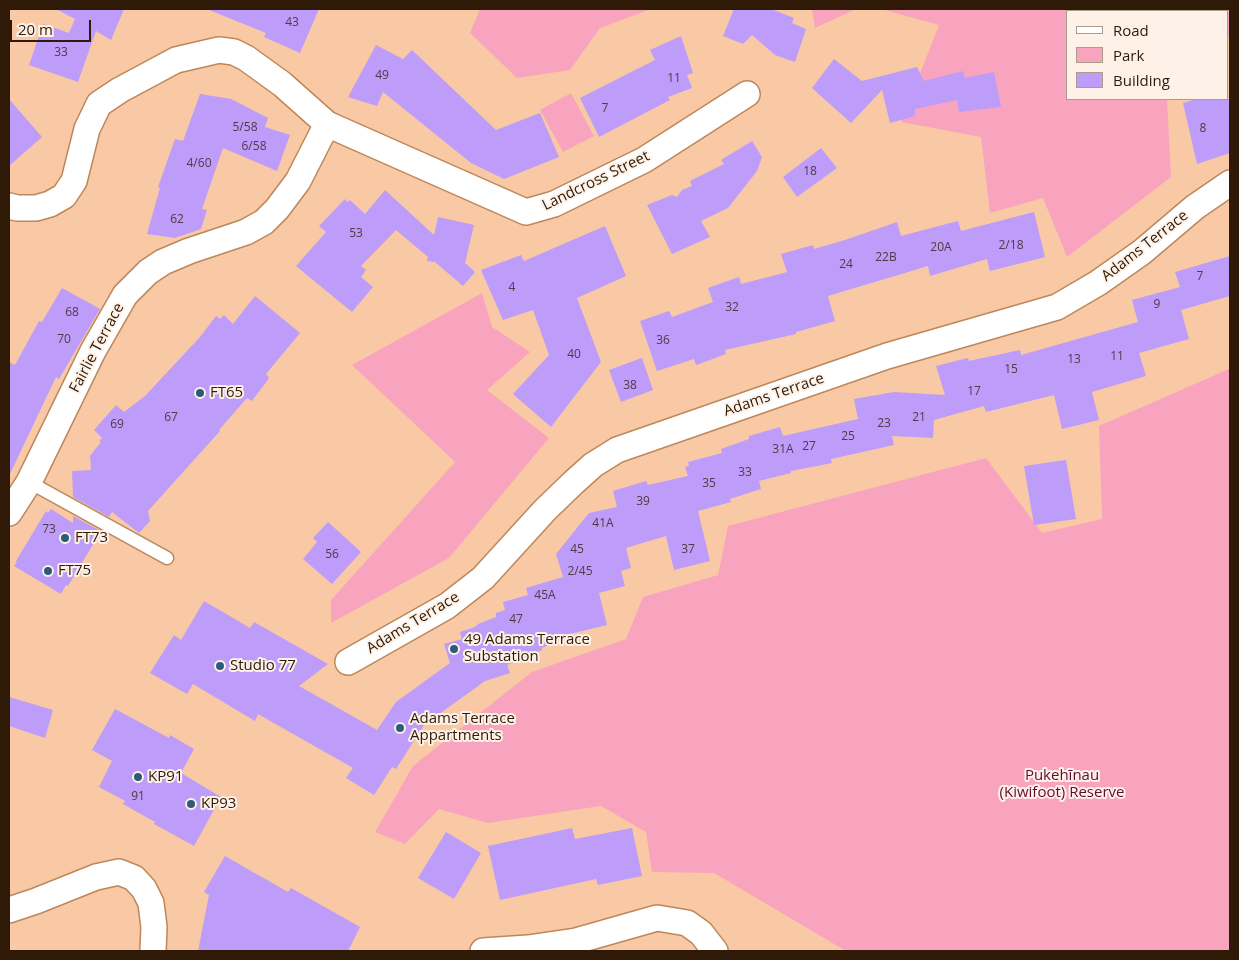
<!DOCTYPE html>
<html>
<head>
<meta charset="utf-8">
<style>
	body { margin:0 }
	#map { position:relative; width:1239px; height:960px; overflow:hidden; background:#f8c9a4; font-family:"Open Sans",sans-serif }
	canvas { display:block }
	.frame { position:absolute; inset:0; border:10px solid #2f1a07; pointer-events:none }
	.legend { position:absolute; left:1066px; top:10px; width:162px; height:90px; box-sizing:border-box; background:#fef2e8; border:1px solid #ab9c8e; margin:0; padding:6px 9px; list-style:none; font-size:15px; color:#2f1a07 }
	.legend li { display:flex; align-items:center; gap:10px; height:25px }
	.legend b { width:25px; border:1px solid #ab9c8e }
	.scale { position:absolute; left:10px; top:20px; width:81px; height:22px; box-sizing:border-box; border:2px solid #2f1a07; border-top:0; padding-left:6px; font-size:15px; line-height:18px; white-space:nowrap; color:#2f1a07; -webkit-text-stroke:4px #fef2e8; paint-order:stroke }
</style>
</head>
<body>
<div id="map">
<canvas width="1239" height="960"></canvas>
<div class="frame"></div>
<ul class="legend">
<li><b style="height:6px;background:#fff"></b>Road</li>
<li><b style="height:14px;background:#f9a4bf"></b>Park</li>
<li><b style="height:14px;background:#bd9cfa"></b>Building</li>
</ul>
<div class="scale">20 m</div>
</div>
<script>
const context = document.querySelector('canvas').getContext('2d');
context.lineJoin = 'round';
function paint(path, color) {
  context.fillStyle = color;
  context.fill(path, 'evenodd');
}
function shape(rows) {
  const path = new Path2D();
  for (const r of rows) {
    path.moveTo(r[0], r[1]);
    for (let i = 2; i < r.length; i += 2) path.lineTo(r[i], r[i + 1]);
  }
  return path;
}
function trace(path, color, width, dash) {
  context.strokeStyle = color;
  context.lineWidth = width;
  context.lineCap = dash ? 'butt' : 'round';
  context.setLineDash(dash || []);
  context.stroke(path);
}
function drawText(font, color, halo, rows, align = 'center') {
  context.font = font + ' "Open Sans",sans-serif';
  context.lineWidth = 4;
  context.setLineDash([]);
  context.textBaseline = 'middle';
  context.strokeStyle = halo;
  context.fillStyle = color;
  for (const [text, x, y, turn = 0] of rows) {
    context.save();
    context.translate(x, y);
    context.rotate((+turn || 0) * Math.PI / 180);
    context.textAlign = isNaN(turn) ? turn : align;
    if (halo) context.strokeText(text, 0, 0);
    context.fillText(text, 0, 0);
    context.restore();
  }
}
const green = shape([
	[480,9,651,9,600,28,570,70,517,78,470,33],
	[812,9,856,9,815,28],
	[881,9,1230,9,1230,34,1228,36,1228,11,1068,11,1068,99,1167,99,1171,177,1067,257,1043,198,990,213,981,137,901,122,939,25],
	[571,93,594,136,563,152,540,110],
	[482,293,492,327,530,352,487,390,549,438,449,558,331,623,331,600,455,462,352,365],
	[1229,369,1230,951,846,951,714,873,652,872,646,832,601,806,488,823,439,809,405,844,375,832,413,766,532,672,626,639,643,597,718,575,728,526,986,458,1042,533,1102,519,1099,426]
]);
const building = shape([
	[56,9,124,9,111,40,96,31,78,82,29,65,43,24,69,33,75,19],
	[209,9,319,9,300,53,264,37,266,33,209,10],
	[734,9,771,9,794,18,792,23,806,29,795,62,775,55,752,35,743,44,723,36],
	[681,36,693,73,687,75,692,88,668,97,670,100,599,137,580,98,655,60,650,50],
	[376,45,403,59,412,50,496,130,540,113,559,157,504,179,471,163,383,92,377,106,348,97],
	[834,59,862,81,917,67,924,81,963,71,965,78,994,72,1001,107,959,112,957,100,915,109,915,116,890,123,882,90,851,123,812,88],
	[200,94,231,99,268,118,265,127,290,135,277,171,223,148,202,209,207,210,201,229,175,238,147,234,160,188,158,187,175,139,183,141],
	[9,99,42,137,9,166],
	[1197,99,1230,99,1230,153,1197,164,1183,103],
	[752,141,762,157,757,171,728,208,701,221,710,237,672,254,647,205,672,195,677,197,682,190,692,186,690,181,724,164,721,160],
	[821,148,837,168,797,197,783,177],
	[385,190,434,235,438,217,474,225,465,263,475,272,463,286,435,262,427,261,428,257,396,230,361,266,366,270,361,277,373,287,352,312,296,266,326,232,319,226,345,199,347,202,350,200,365,214],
	[1034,212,1045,257,990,271,987,259,930,276,928,266,828,296,835,321,796,332,796,334,725,350,726,354,696,365,694,359,657,371,640,321,669,311,672,317,713,302,708,288,739,277,741,284,787,272,781,254,813,245,814,249,845,240,897,222,901,236,958,221,961,231],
	[605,226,626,276,577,298,601,362,551,427,513,394,549,355,533,310,503,320,481,270,521,255,524,261],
	[1230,256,1230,296,1181,310,1189,339,1139,353,1146,376,1092,392,1099,420,1062,429,1054,395,986,412,984,406,934,420,933,438,892,436,894,445,831,459,832,463,791,471,791,473,759,481,761,489,730,499,731,502,698,511,710,561,674,570,666,536,626,548,631,568,621,571,625,586,599,593,607,625,549,639,551,644,542,648,542,650,507,665,510,673,485,681,424,725,396,769,392,767,374,795,346,778,353,768,258,714,255,721,193,684,187,694,150,673,174,635,181,640,204,601,250,628,254,622,328,664,299,686,377,730,396,702,450,663,444,644,462,639,460,632,475,627,478,624,496,617,496,613,505,610,503,602,528,595,526,588,563,577,556,554,589,513,617,507,613,491,646,481,648,485,688,476,685,467,689,466,688,462,722,453,721,449,749,439,749,436,780,427,783,436,858,419,854,399,894,392,945,395,936,366,968,358,969,361,1020,350,1021,355,1138,322,1132,300,1180,287,1175,272],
	[62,288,100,309,59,379,56,377,9,476,9,362,15,365,39,321,42,322],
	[255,296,300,333,266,374,269,378,252,401,247,398,219,430,220,431,148,511,150,521,139,533,112,512,109,517,73,497,72,471,91,470,90,456,101,442,99,441,102,438,94,430,116,405,124,412,145,396,200,337,216,316,220,319,224,315,233,324],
	[642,358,653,390,621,402,609,370],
	[1066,460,1076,519,1034,525,1024,466],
	[51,509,73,523,73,516,101,531,68,586,66,585,61,594,14,566,17,562,16,561,46,511,48,513],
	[328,522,361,552,332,584,303,559,317,542,313,538],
	[9,697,53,710,45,738,9,726],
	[115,709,169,738,170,735,194,749,181,773,221,797,194,846,154,824,155,822,123,804,125,801,99,787,112,761,92,750],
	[572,828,575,839,632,828,642,876,598,885,596,879,500,900,488,846],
	[446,832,481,853,454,899,418,878],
	[225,856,288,892,291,888,360,927,348,951,198,951,209,895,204,892]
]);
const service = shape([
	[29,482,167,558]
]);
const minor = shape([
	[9,206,17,208,36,208,50,204,64,196,74,181,87,129,99,104,120,90,176,60,219,50,234,52,246,58,282,84,327,124,526,212,554,204,644,160,747,94],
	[9,513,29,482,93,351,125,295,148,272,163,262,189,251,246,232,264,222,277,209,298,181,327,124],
	[348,662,447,606,483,578,545,510,573,483,593,465,617,450,887,356,1057,307,1098,283,1142,252,1195,207,1230,183],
	[9,910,36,901,96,877,119,872,134,878,144,889,151,903,154,927,153,951],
	[483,951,528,948,576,941,657,918,687,923,701,933,715,951]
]);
const markers = [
	[200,393,5,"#2d5c7b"],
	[65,538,5,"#2d5c7b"],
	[48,571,5,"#2d5c7b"],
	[454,649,5,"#2d5c7b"],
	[220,666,5,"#2d5c7b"],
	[400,728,5,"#2d5c7b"],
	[138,777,5,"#2d5c7b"],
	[191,804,5,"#2d5c7b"]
];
const numberNames = [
	["43",292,23],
	["33",61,53],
	["49",382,76],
	["11",674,79],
	["7",605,109],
	["5/58",245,128],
	["8",1203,129],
	["6/58",254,147],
	["4/60",199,164],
	["18",810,172],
	["62",177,220],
	["53",356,234],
	["2/18",1011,246],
	["20A",941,248],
	["22B",886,258],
	["24",846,265],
	["7",1200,277],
	["4",512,288],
	["9",1157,305],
	["32",732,308],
	["68",72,313],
	["70",64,340],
	["36",663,341],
	["40",574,355],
	["11",1117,357],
	["13",1074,360],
	["15",1011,370],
	["38",630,386],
	["17",974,392],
	["67",171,418],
	["21",919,418],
	["23",884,424],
	["69",117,425],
	["25",848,437],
	["27",809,447],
	["31A",783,450],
	["33",745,473],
	["35",709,484],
	["39",643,502],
	["41A",603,524],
	["73",49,530],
	["45",577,550],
	["37",688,550],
	["56",332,555],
	["2/45",580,572],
	["45A",545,596],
	["47",516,620],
	["91",138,797]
];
const streetNames = [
	["Landcross Street",596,181,-26],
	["Adams Terrace",1145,246,-38],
	["Fairlie Terrace",97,348,-62],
	["Adams Terrace",774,395,-19],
	["Adams Terrace",413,623,-31]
];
const poiNames = [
	["FT65",210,393],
	["FT73",75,538],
	["FT75",58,571],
	["49 Adams Terrace",464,640],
	["Substation",464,657],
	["Studio 77",230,666],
	["Adams Terrace",410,719],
	["Appartments",410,736],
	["KP91",148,777],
	["KP93",201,804]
];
const parkNames = [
	["Pukehīnau",1062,776],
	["(Kiwifoot) Reserve",1062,793]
];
paint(green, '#f9a4bf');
paint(building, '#bd9cfa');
trace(service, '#be875a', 15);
trace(minor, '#be875a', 28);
trace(service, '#fff', 12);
trace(minor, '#fff', 25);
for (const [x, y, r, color] of markers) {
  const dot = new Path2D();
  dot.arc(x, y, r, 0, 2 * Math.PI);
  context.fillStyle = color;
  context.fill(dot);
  trace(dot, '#fef2e8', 2);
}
drawText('12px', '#523a44', null, numberNames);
drawText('15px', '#2f1a07', '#fef2e8', streetNames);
drawText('15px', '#2f1a07', '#fef2e8', poiNames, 'left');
drawText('15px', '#600b32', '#fef2e8', parkNames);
</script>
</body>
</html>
